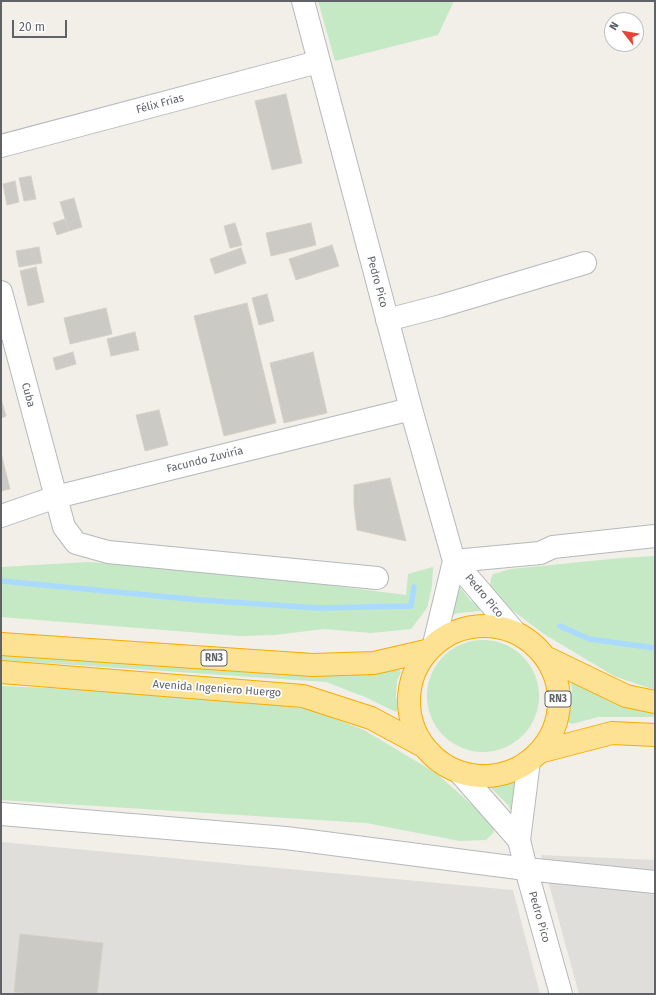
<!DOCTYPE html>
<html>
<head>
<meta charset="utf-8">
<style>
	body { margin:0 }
	#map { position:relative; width:656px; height:995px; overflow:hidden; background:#f1efe8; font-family:"Fira Sans",sans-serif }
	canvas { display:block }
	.frame { position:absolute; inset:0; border:2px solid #5f6368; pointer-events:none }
	.north { position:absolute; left:604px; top:12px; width:40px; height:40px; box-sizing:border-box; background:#fff; border:1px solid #bfc1c3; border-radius:50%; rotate:301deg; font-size:11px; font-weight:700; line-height:16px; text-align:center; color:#5f6368 }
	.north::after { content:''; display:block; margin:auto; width:14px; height:18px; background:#ea4335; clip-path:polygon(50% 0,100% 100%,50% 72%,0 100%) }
	.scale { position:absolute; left:12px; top:20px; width:55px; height:18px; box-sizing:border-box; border:2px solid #5f6368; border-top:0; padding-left:5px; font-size:12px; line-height:14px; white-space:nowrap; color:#5f6368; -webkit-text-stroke:3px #fff; paint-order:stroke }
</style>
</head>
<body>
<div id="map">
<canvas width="656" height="995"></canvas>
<div class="frame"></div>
<div class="north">N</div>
<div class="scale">20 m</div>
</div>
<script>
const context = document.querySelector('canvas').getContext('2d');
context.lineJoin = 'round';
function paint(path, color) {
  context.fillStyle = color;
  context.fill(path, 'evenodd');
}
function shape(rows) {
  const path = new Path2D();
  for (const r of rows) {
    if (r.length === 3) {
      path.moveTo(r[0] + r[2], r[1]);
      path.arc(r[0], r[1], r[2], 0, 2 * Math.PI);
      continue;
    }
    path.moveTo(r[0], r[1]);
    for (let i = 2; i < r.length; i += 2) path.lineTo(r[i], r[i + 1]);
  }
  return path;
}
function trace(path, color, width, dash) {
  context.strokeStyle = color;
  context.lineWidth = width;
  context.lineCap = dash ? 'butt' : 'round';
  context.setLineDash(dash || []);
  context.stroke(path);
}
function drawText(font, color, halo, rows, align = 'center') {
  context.font = font + ' "Fira Sans",sans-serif';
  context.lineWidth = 3.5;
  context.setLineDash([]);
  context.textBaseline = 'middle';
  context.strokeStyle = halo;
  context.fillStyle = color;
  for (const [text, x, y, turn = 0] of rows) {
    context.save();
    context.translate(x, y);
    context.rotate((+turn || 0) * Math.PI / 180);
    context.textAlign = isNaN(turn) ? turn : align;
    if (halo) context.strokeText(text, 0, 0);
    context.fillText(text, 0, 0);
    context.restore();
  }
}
const industrial = shape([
	[1,842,513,890,540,994,1,994],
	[541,855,655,860,655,994,579,994]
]);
const green = shape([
	[318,1,454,1,438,35,335,61],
	[655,556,655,690,614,676,544,634,497,599,490,586,491,578,493,574,511,569,621,558],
	[88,562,218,571,406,595,408,574,433,567,432,586,427,608,411,629,371,633,324,629,275,635,239,636,1,617,1,567],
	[458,585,470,600,480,607,480,611,458,613,448,616],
	[483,696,56],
	[1,653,330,676,375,673,398,668,401,672,397,681,396,696,398,709,396,712,365,697,326,682,1,660],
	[571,680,582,687,603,696,655,710,655,717,598,717,572,724,567,722,572,690],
	[1,686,181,694,309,709,364,730,436,773,471,804,492,821,494,832,486,840,460,841,366,823,1,800],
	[520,777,513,815,508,805,489,786,491,782]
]);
const stream = shape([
	[1,581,200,600,318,608,411,606,414,587],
	[560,626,589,639,655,648]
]);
const building = shape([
	[286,94,302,163,272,170,255,101,286,94],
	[31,176,36,199,24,201,19,178,31,176],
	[15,181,19,202,7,205,3,184,15,181],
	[74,198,82,227,69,231,60,202,74,198],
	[65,219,69,231,57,235,53,223,65,219],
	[235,223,242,245,230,248,224,226,235,223],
	[311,223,316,245,271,256,266,233,311,223],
	[332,245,339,266,296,280,289,259,332,245],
	[39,247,42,263,19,267,16,251,39,247],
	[241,248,246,263,215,274,210,259,241,248],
	[36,267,44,302,28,306,20,271,36,267],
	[267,294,274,321,259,325,252,298,267,294],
	[247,303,276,423,224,436,194,316,247,303],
	[106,308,112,334,70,344,64,318,106,308],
	[135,332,139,350,111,356,107,339,135,332],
	[73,352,76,364,56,370,53,358,73,352],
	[313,352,327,413,284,423,270,363,313,352],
	[1,399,6,416,1,418,1,399],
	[159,410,168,445,145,451,136,415,159,410],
	[1,453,10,489,1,491,1,453],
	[390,478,406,541,357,530,354,505,354,485,390,478],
	[20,934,103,943,97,994,32,994,14,992,20,934]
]);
const minor = shape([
	[303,1,411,409,454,561,514,631],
	[1,146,318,62],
	[1,292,64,527,76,543,108,552,377,578],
	[387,320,441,306,585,263],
	[1,516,56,497,411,409],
	[454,561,540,553,553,547,655,536],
	[434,644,454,561],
	[529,761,519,840,526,869,561,994],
	[460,773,519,840],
	[1,814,286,838,526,869,655,882]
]);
const highway = shape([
	[484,701,75],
	[1,644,313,665,374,663,426,651],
	[545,657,626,696,655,702],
	[1,672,303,696,371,718,423,746],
	[539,752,612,733,655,735]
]);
const shields = [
	[214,658,26],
	[558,699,26]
];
const shieldNames = [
	["RN3",214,658],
	["RN3",558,699]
];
const streetNames = [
	["Félix Frías",160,104,-15],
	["Pedro Pico",377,282,75],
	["Cuba",28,395,75],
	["Facundo Zuviría",205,460,-14],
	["Pedro Pico",484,596,50],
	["Avenida Ingeniero Huergo",217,689,4],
	["Pedro Pico",539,917,74]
];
paint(industrial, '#e0deda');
paint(green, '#c5e8c5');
trace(stream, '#aadaff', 5.5);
paint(building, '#cccac5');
trace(building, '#d6d1c6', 1);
trace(minor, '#b5b8bc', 24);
trace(highway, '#f9ab00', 24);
trace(minor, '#fff', 22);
trace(highway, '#fde293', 22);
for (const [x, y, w] of shields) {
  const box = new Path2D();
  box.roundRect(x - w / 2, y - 8, w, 16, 3);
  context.fillStyle = '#fff';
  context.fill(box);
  trace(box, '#5f6368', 1);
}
drawText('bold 10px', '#5f6368', null, shieldNames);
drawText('11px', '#5f6368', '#fff', streetNames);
</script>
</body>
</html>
